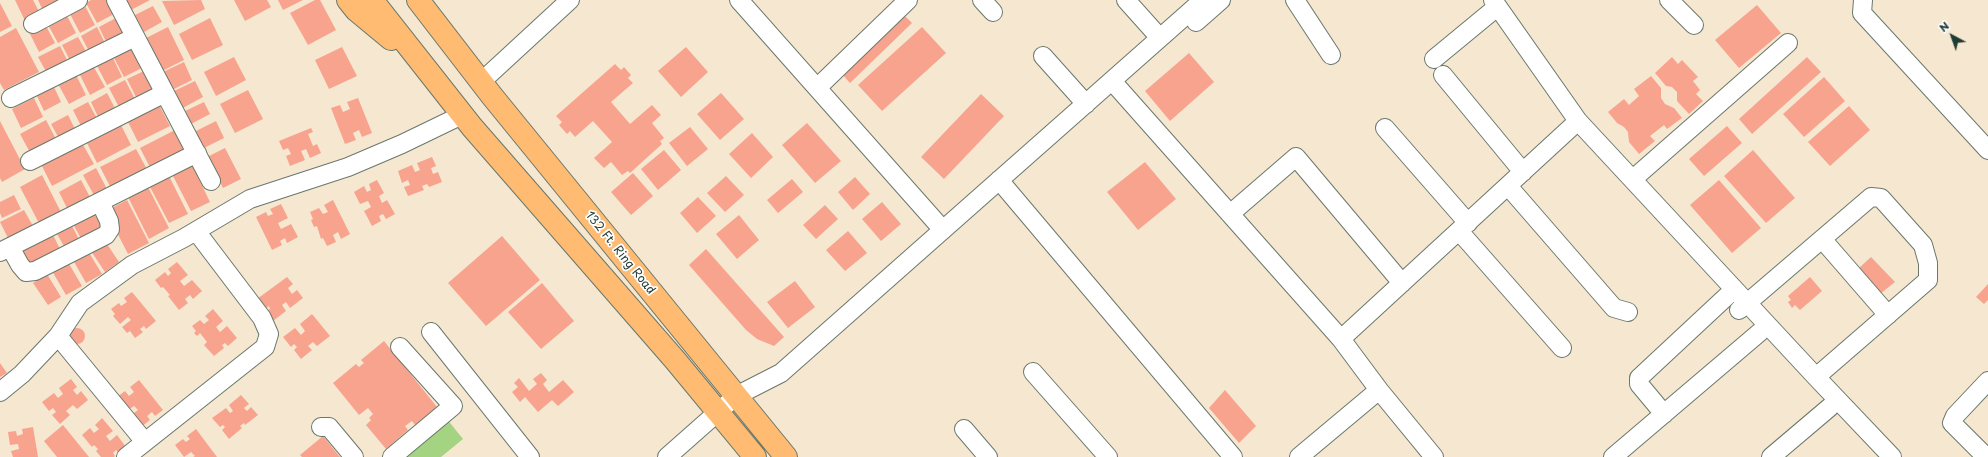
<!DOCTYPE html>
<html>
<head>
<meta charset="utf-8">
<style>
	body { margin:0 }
	#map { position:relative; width:1988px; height:457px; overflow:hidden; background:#f6e7d1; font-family:"Playpen Sans",sans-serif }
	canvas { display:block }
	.north { position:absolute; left:1932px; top:16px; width:40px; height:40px; -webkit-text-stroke:3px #fff; paint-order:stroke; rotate:319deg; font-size:11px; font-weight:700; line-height:16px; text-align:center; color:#1f3d34 }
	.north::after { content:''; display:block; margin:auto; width:14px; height:18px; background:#1f3d34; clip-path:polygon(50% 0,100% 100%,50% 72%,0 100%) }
</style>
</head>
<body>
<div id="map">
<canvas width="1988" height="457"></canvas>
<div class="north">N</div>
</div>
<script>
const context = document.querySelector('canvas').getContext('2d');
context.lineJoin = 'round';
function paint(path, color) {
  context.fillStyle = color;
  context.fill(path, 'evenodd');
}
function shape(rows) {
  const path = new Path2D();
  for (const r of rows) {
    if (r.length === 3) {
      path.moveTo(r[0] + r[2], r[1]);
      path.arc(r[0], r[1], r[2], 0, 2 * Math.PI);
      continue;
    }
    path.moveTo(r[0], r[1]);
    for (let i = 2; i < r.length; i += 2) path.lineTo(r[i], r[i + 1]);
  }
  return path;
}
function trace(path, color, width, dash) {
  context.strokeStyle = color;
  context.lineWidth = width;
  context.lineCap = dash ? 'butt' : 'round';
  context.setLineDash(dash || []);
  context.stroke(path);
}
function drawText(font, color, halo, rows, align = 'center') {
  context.font = font + ' "Playpen Sans",sans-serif';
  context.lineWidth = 3.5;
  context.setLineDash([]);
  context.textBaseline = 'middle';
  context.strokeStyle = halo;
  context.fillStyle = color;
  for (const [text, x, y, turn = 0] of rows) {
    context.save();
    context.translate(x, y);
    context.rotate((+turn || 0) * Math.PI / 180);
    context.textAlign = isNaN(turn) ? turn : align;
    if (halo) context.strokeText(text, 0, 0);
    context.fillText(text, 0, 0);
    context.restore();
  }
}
const green = shape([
	[446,418,463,439,441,457,398,457]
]);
const building = shape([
	[15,0,33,0,42,17,27,25],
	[38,0,57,0,61,6,45,15],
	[91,0,107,0,114,14,97,23,86,3],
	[126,0,150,0,131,10],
	[201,0,205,9,174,25,162,1],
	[234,0,267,0,271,7,245,21],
	[278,0,303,0,283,10],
	[315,0,320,0,336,30,308,45,290,13],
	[0,3,12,26,0,32],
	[84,4,95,25,80,33,69,12],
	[1757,5,1781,33,1739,68,1715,40],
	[153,6,162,22,144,32,135,15],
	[66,14,76,33,58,43,47,23],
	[904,15,912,23,850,83,842,74],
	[116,18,127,39,109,48,99,27],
	[210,18,223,45,192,60,179,34],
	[45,24,55,43,39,52,29,32],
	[97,27,108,49,92,57,81,36],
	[168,27,184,60,162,71,146,38],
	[922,27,946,53,882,111,858,85],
	[16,28,39,72,4,90,0,83,0,37],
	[78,37,89,57,73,66,62,45],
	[130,44,142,68,124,77,112,54],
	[60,46,69,64,48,75,38,57],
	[342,47,357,76,329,89,315,60],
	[686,47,708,72,681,97,658,71],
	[1189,53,1214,82,1170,121,1145,91],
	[112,56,122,77,107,85,96,64],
	[234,57,246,80,216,96,204,72],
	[1672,57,1678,64,1682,60,1698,77,1693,81,1700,90,1696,94,1703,101,1689,114,1677,101,1677,92,1672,87,1666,86,1655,73],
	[1807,57,1821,72,1752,134,1739,119],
	[91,62,105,87,90,95,77,69],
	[184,62,192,80,170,91,161,73],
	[615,64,621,70,624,67,631,75,628,78,633,83,611,102,630,124,652,105,661,115,652,123,664,138,660,141,662,144,630,173,628,171,622,175,611,162,604,168,594,158,612,142,593,121,575,137,570,131,567,134,559,125,562,122,556,116],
	[144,71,156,94,139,103,127,79],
	[75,73,86,95,69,104,57,82],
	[1651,76,1661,88,1661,98,1665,104,1674,108,1682,118,1667,129,1664,125,1650,136,1655,141,1639,154,1629,142,1628,132,1624,127,1617,123,1608,112,1624,99,1629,105,1639,96,1634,89],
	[1824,77,1845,101,1804,137,1783,114],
	[125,80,136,101,120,109,109,88],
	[195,81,203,97,181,109,172,92],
	[54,87,61,102,44,111,37,96],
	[248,90,263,119,235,133,220,104],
	[107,93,118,114,101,123,91,102],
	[721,93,744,119,720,140,697,114],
	[981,94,1004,116,944,179,921,157],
	[34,98,43,117,21,128,12,109],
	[358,98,372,133,362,137,359,130,353,133,356,140,345,144,331,108,340,105,343,112,350,109,347,102],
	[157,101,170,126,138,142,126,118],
	[88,102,100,124,84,132,73,110],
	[204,102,210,114,189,125,183,112],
	[1849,106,1870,130,1830,166,1808,142],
	[68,115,78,135,62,144,51,124],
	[46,120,59,145,33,158,20,134],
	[0,121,25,169,2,182,0,178],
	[216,121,224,138,202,149,194,132],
	[120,123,131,145,97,163,86,141],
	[807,123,841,161,815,183,782,145],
	[1727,126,1742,143,1704,176,1689,159],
	[690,127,708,149,687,166,669,143],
	[311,128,313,132,308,134,313,146,317,144,321,153,310,158,306,149,301,151,305,160,290,166,286,156,291,154,288,148,283,150,279,141],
	[175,130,187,154,153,173,140,148],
	[752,133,773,157,751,178,729,154],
	[82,143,94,164,52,186,41,164],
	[225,148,241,179,223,188,207,157],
	[136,149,149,173,113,192,100,167],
	[664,150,681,170,658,190,641,169],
	[1753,150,1795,198,1766,223,1724,176],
	[432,157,436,166,431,168,433,174,438,172,442,182,429,187,427,184,422,186,424,190,408,196,404,187,410,185,408,180,402,183,398,171,412,165,415,172,420,170,417,163],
	[1145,162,1176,199,1138,230,1107,192],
	[192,165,210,202,191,211,172,174],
	[96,168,109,193,96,199,83,175],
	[633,173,653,196,631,215,611,192],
	[42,175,63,216,41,227,20,187],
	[169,176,188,214,169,223,149,185],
	[726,176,744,195,725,212,707,193],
	[855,177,870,194,853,210,838,192],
	[792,179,803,192,778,213,767,200],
	[81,180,92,201,69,212,59,192],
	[377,180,384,193,379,196,382,203,387,200,395,214,386,219,383,214,379,216,381,221,372,226,364,211,371,207,368,201,360,204,354,192,364,186,367,192,371,190,369,184],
	[1719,180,1761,228,1732,253,1690,205],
	[148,187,169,228,149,239,128,197],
	[14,195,21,209,2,218,0,213,0,202],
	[698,197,716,216,697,233,680,213],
	[127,200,149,243,128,254,106,211],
	[333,200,350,234,341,239,338,232,333,235,336,242,327,246,323,238,321,239,317,226,314,227,311,220,313,219,310,212,319,208,323,214,328,212,324,205],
	[882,202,901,224,881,241,862,219],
	[281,204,288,218,278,223,281,229,291,224,298,237,287,243,285,238,280,241,282,245,272,250,256,217,266,212,268,216,273,214,270,209],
	[825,205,838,219,816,239,803,225],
	[24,210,34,228,9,240,0,222],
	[93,212,105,232,84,244,73,224],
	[739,215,759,240,737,259,716,234],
	[72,226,82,245,68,253,57,234],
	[848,231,867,253,845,271,826,250],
	[53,235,62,253,27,270,19,251],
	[502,236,540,280,486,326,448,283],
	[105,241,119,262,105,272,91,251],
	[706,249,784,337,774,346,757,339,746,330,689,265],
	[88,251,102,274,86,283,73,260],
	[1871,257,1895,282,1880,294,1858,269],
	[68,262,82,286,66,295,52,271],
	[177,262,188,275,180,281,184,286,192,280,202,291,193,299,190,295,185,299,188,303,179,310,168,296,170,295,163,287,161,288,155,280,165,272,168,276,171,273,168,269],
	[47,274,61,297,48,305,33,283],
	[287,277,293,284,288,288,292,294,297,290,303,298,290,308,286,302,282,305,286,311,273,321,266,311,270,309,269,306,265,309,257,299],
	[1810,277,1822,291,1800,310,1795,305,1792,308,1788,302,1791,300,1788,296],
	[795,281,815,307,788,328,767,302],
	[542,283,574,321,541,349,508,312],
	[1988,284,1988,300,1984,304,1976,297],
	[132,292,156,321,146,329,144,326,140,329,143,332,135,338,130,331,127,333,122,327,131,320,128,317,120,324,113,316,115,314,111,309,119,303,121,306,127,302,124,298],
	[213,309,223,321,216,327,220,332,227,326,237,338,228,346,225,343,222,345,224,348,214,356,204,345,207,342,200,333,197,336,194,333,196,331,192,326,200,320,204,324,209,320,205,316],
	[312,314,330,336,317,346,313,342,308,346,312,350,301,359,294,350,297,347,294,344,291,347,283,337,295,328,301,335,305,331,300,324],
	[77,336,8],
	[384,341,437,407,415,425,412,421,405,426,408,430,386,449,366,425,371,420,369,418,373,414,368,408,359,415,333,383,356,364,359,367,364,363,361,360],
	[0,363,7,373,0,377],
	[541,373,547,380,543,384,549,392,563,380,574,392,558,406,552,400,538,412,525,397,520,402,512,392,518,387,514,383,519,378,529,391,537,384,533,379],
	[71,379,77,387,73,390,77,395,81,391,88,400,77,409,73,405,66,411,70,415,60,424,52,415,56,412,53,408,49,411,42,402,54,393,58,398,63,394,59,388],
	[139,380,163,410,155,416,152,412,147,416,150,420,141,427,131,415,138,410,134,406,128,410,117,397,125,391,129,396,134,392,130,387],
	[1225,390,1256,426,1239,443,1209,408],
	[241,395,249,404,244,408,247,411,251,407,258,415,245,425,244,423,240,426,242,428,229,439,222,430,225,427,223,425,220,427,212,418,226,408,230,413,233,411,229,405],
	[102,418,113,431,106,436,110,441,117,435,126,447,119,453,116,450,113,453,115,456,114,457,101,457,96,451,98,449,94,445,92,447,82,435,90,428,94,433,99,429,95,425],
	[63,425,89,457,57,457,44,441],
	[33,427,38,457,13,457,11,451,19,449,18,444,10,445,8,432,16,431,17,436,23,434,22,429],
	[196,429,217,457,193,457,195,456,191,452,184,457,175,445,183,439,186,442,190,439,187,436],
	[323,436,340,457,302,457,300,455]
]);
const minor = shape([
	[116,0,211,181],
	[739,0,943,230],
	[982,0,993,12],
	[1126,0,1160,38],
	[1295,0,1331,55],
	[1493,0,1578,121,1816,377,1892,457],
	[1669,0,1694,25],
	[1863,0,1862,13,1988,150],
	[1196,22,1221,0],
	[33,24,78,0],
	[1043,56,1086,104],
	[1434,59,1491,12],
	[1443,75,1523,172],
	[1112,81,1341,339],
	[481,82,570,0],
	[817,88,908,0],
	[11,98,135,37],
	[1385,128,1468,223],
	[30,161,165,93],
	[1633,179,1788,43],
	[999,180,1233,457],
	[1508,186,1614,308,1628,312],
	[1230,214,1296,157,1402,283],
	[1459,231,1562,348],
	[1822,239,1888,315],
	[10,247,20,265,26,272,35,271,106,235,110,229,109,221,100,202],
	[0,252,197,153],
	[1739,310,1871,197,1881,198,1923,245,1928,263,1928,280,1816,377],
	[431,332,530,457],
	[58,336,145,442],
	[1033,372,1108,457],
	[0,392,22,374,58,336,80,303,132,265,184,238,250,199,348,167,402,144,462,115],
	[1664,414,1639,384,1639,378,1727,296],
	[321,427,329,427,354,457],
	[964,429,988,457],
	[126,457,265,347,269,334,262,318,196,231],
	[392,457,453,406,400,347],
	[667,457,736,396,781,373,1203,0],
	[1299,457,1379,390],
	[1434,457,1379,390,1341,339,1578,121],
	[1613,457,1760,332],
	[1771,457,1830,407],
	[1986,457,1952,423,1955,416,1988,381]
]);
const major = shape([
	[348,0,356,10,391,39],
	[372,0,472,127,675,360,755,457],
	[418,0,492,96,786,457]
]);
const streetNames = [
	["132 Ft. Ring Road",620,253,51]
];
paint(green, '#a4d381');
paint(building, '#f8a38e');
trace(minor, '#6a786b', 20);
trace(major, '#6a786b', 24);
trace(minor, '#fff', 18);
trace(major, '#febb71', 22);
drawText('12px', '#1f3d34', '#fff', streetNames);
</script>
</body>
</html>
